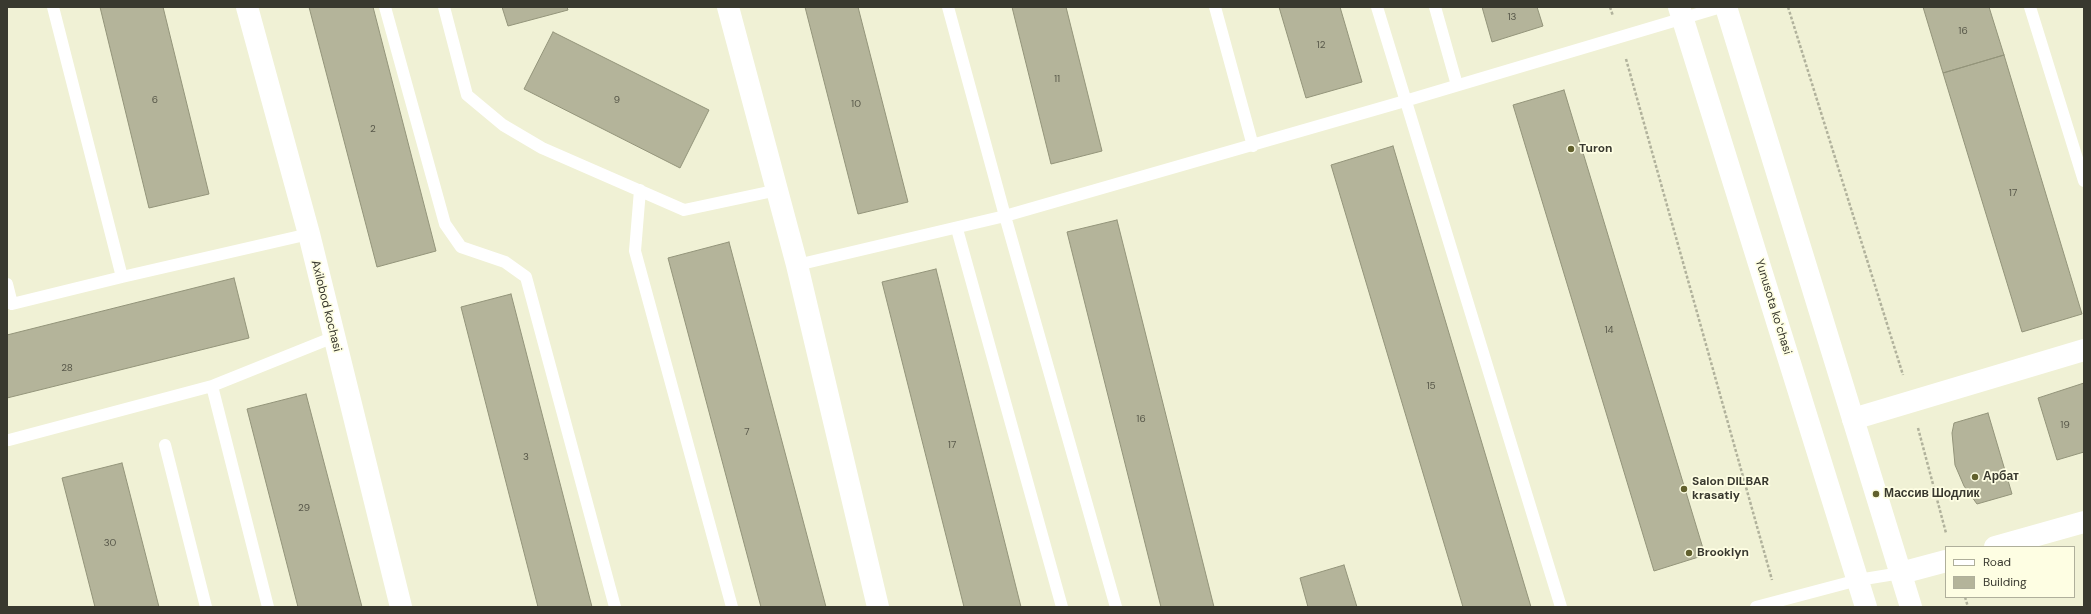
<!DOCTYPE html>
<html>
<head>
<meta charset="utf-8">
<style>
	body { margin:0 }
	#map { position:relative; width:2091px; height:614px; overflow:hidden; background:#f0f1d5; font-family:"DM Sans",sans-serif }
	canvas { display:block }
	.frame { position:absolute; inset:0; border:8px solid #39392f; pointer-events:none }
	.legend { position:absolute; left:1945px; top:546px; width:130px; height:52px; box-sizing:border-box; background:#fefee3; border:1px solid #afaf9b; margin:0; padding:5px 7px; list-style:none; font-size:12px; color:#39392f }
	.legend li { display:flex; align-items:center; gap:8px; height:20px }
	.legend b { width:20px; border:1px solid #afaf9b }
</style>
</head>
<body>
<div id="map">
<canvas width="2091" height="614"></canvas>
<div class="frame"></div>
<ul class="legend">
<li><b style="height:5px;background:#fff"></b>Road</li>
<li><b style="height:11px;background:#b4b49a"></b>Building</li>
</ul>
</div>
<script>
const context = document.querySelector('canvas').getContext('2d');
context.lineJoin = 'round';
function paint(path, color) {
  context.fillStyle = color;
  context.fill(path, 'evenodd');
}
function shape(rows) {
  const path = new Path2D();
  for (const r of rows) {
    path.moveTo(r[0], r[1]);
    for (let i = 2; i < r.length; i += 2) path.lineTo(r[i], r[i + 1]);
  }
  return path;
}
function trace(path, color, width, dash) {
  context.strokeStyle = color;
  context.lineWidth = width;
  context.lineCap = dash ? 'butt' : 'round';
  context.setLineDash(dash || []);
  context.stroke(path);
}
function drawText(font, color, halo, rows, align = 'center') {
  context.font = font + ' "DM Sans",sans-serif';
  context.lineWidth = 3.5;
  context.setLineDash([]);
  context.textBaseline = 'middle';
  context.strokeStyle = halo;
  context.fillStyle = color;
  for (const [text, x, y, turn = 0] of rows) {
    context.save();
    context.translate(x, y);
    context.rotate((+turn || 0) * Math.PI / 180);
    context.textAlign = isNaN(turn) ? turn : align;
    if (halo) context.strokeText(text, 0, 0);
    context.fillText(text, 0, 0);
    context.restore();
  }
}
const building = shape([
	[100,7,163,7,209,194,149,208,100,7],
	[309,7,373,7,436,251,377,267,309,7],
	[502,7,567,7,568,10,508,26,502,7],
	[805,7,858,7,908,202,858,214,805,7],
	[1012,7,1066,7,1102,151,1051,164,1012,7],
	[1279,7,1340,7,1362,82,1306,98,1279,7],
	[1482,7,1537,7,1543,26,1492,42,1482,7],
	[1923,7,1989,7,2004,55,1943,73,1923,7],
	[553,32,709,110,680,168,524,89,553,32],
	[2004,55,2082,314,2022,332,1943,73,2004,55],
	[1564,90,1705,555,1654,571,1513,105,1564,90],
	[1393,146,1531,607,1463,607,1331,165,1393,146],
	[1117,220,1214,607,1161,607,1067,232,1117,220],
	[729,242,826,607,761,607,668,258,729,242],
	[936,269,1021,607,964,607,882,282,936,269],
	[234,278,249,338,7,398,7,335,234,278],
	[511,294,592,607,538,607,461,307,511,294],
	[2084,383,2084,452,2057,460,2038,398,2084,383],
	[306,394,362,607,298,607,247,409,306,394],
	[1988,413,2012,494,1977,504,1964,486,1955,465,1952,433,1954,423,1988,413],
	[122,463,159,607,95,607,62,478,122,463],
	[1344,565,1357,607,1308,607,1300,578,1344,565]
]);
const path = shape([
	[1610,7,1613,16],
	[1788,7,1903,375],
	[1626,59,1772,580],
	[1918,428,1946,533],
	[1965,597,1968,607]
]);
const service = shape([
	[385,7,445,224,461,247,505,262,526,277,615,607],
	[444,7,467,95,503,125,542,148,684,210,778,190],
	[948,7,1005,216,1116,607],
	[1215,7,1253,146],
	[1377,7,1561,607],
	[1435,7,1457,85],
	[2030,7,2084,181],
	[640,190,635,251,732,607],
	[957,229,1062,607],
	[797,265,1005,216,1405,101,1721,7],
	[122,277,309,234],
	[7,284,12,304,122,277,53,7],
	[9,440,212,386],
	[165,445,206,607],
	[268,607,212,386,334,337],
	[1756,607,1858,580,1901,573]
]);
const minor = shape([
	[247,7,309,234,401,607],
	[728,7,797,265,878,607],
	[1853,419,2084,350],
	[1995,547,2084,522],
	[1901,573,1946,561]
]);
const secondary = shape([
	[1679,7,1866,607],
	[1726,7,1911,607]
]);
const markers = [
	[1571,149,4,"#61602d"],
	[1975,477,4,"#61602d"],
	[1684,489,4,"#61602d"],
	[1876,494,4,"#61602d"],
	[1689,553,4,"#61602d"]
];
const numberNames = [
	["13",1512,17],
	["16",1963,31],
	["12",1321,45],
	["11",1057,79],
	["6",155,100],
	["9",617,100],
	["10",856,104],
	["2",373,129],
	["17",2013,193],
	["14",1609,330],
	["28",67,368],
	["15",1431,386],
	["16",1141,419],
	["19",2065,425],
	["7",747,432],
	["17",952,445],
	["3",526,457],
	["29",304,508],
	["30",110,543]
];
const poiNames = [
	["Turon",1579,149],
	["Арбат",1983,477],
	["Salon DILBAR",1692,482],
	["krasatiy",1692,496],
	["Массив Шодлик",1884,494],
	["Brooklyn",1697,553]
];
const streetNames = [
	["Axilobod kochasi",326,306,76],
	["Yunusota koʻchasi",1773,307,73]
];
paint(building, '#b4b49a');
trace(building, '#93947a', 1);
trace(path, '#b1b29c', 2.5, [3, 2]);
trace(service, '#fff', 12);
trace(minor, '#fff', 22);
trace(secondary, '#fff', 22);
for (const [x, y, r, color] of markers) {
  const dot = new Path2D();
  dot.arc(x, y, r, 0, 2 * Math.PI);
  context.fillStyle = color;
  context.fill(dot);
  trace(dot, '#fefee3', 1.5);
}
drawText('10px', '#58584a', null, numberNames);
drawText('bold 12px', '#39392f', '#fefee3', poiNames, 'left');
drawText('12px', '#39392f', '#fefee3', streetNames);
</script>
</body>
</html>
